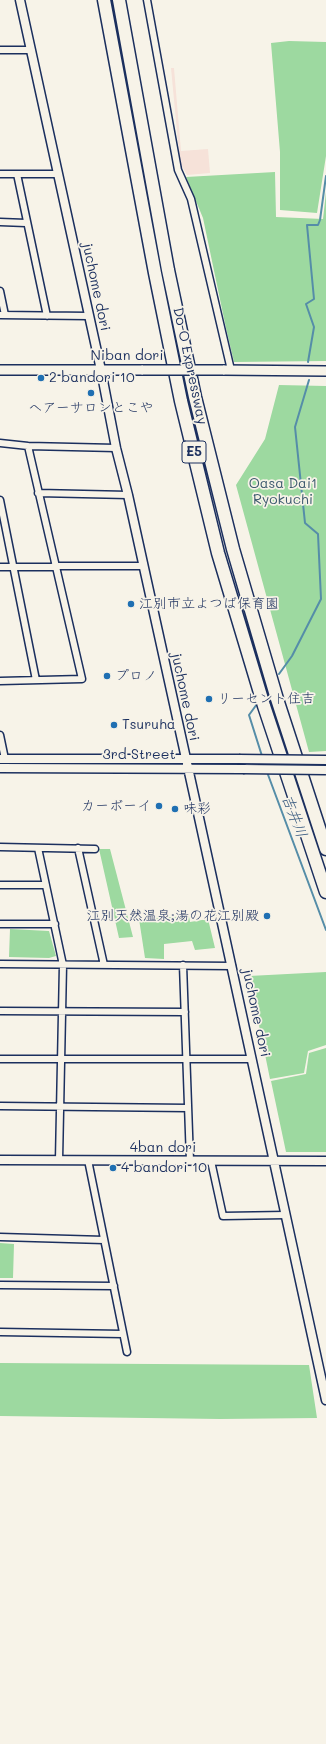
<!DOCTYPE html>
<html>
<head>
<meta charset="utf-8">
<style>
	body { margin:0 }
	canvas { display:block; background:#f7f3e8 }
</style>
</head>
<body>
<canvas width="326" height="1744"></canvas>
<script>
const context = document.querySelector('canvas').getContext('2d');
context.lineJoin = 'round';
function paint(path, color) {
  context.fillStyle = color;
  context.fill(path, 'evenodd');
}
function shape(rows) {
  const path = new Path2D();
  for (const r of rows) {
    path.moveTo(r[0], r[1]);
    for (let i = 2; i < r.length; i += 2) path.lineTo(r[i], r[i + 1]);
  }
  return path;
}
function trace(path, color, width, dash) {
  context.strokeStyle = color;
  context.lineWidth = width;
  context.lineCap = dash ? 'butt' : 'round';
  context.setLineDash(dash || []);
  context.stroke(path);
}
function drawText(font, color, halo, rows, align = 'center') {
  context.font = font + ' Mali,"Klee One",sans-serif';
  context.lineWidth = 3.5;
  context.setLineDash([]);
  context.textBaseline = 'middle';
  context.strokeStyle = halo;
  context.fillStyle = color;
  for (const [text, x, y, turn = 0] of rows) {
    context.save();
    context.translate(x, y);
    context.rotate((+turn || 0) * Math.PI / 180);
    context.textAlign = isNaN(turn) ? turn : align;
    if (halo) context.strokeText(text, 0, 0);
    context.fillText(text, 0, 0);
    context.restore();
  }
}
const built = shape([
	[171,68,174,68,181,151,208,149,210,173,187,175,180,163]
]);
const green = shape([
	[289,41,326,42,326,156,317,213,280,210,280,152,271,43],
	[275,172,276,217,323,219,326,192,326,361,234,362,226,328,203,218,186,177],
	[279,385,326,386,326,751,309,752,236,485,265,439],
	[99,849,110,849,133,937,119,938],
	[189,916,190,922,208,919,215,948,195,950,192,941,164,944,164,959,145,958,139,919],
	[10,929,49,931,56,956,49,958,9,957],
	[326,972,326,1045,308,1051,304,1073,270,1079,249,976],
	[326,1048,326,1152,286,1152,271,1081,306,1074,309,1053],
	[0,1243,14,1244,13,1278,0,1278],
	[0,1363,309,1365,317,1418,220,1419,0,1416]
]);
const stream = shape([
	[308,362,314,327,306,304,314,299,307,225,318,225,320,220,326,176],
	[279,674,292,656,321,599,318,534,305,523,295,427,309,380],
	[257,704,249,715,262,756],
	[267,772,326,930]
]);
const minor = shape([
	[147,0,178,170,191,199,231,370],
	[0,50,30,50],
	[0,174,58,174],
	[17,174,47,316],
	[0,222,26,223],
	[0,291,5,315],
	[0,315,89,316],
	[0,443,28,446,116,448],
	[38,493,128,495],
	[0,500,36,680],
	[54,566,143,566],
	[0,567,55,567],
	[0,681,82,679,28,446],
	[0,735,5,759],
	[0,847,95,849],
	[38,848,63,965,59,1160],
	[78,848,104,965],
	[0,885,46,885],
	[0,924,55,924],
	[0,964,232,966],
	[183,965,190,1161],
	[0,1011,185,1012],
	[0,1059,252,1059],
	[0,1106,188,1108],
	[88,1160,127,1352],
	[211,1161,223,1216,286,1215],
	[0,1237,104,1240],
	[0,1285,114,1286],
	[0,1332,123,1334]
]);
const tertiary = shape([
	[20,0,101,370,116,448,128,495,196,804,326,1400],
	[0,759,239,759],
	[0,768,243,769],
	[0,1160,326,1161]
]);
const secondary = shape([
	[0,370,143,370],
	[223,370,326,371]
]);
const motorway = shape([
	[104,0,155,273,181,401,218,553,264,706,326,892],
	[119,0,168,270,195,397,233,549,277,699,326,849]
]);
const tertiaryBridge = shape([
	[239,759,326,760],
	[243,769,326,770]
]);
const secondaryBridge = shape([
	[143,370,223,370]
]);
const markers = [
	[41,378,4,"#1f6fb2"],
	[91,393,4,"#1f6fb2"],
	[131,604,4,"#1f6fb2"],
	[107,676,4,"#1f6fb2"],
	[209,699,4,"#1f6fb2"],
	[114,725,4,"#1f6fb2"],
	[159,806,4,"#1f6fb2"],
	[175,809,4,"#1f6fb2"],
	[267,916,4,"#1f6fb2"],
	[113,1168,4,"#1f6fb2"]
];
const shields = [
	[194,452,24]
];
const shieldNames = [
	["E5",194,452]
];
const streetNames = [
	["juchome dori",96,287,78],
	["Niban dori",127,356],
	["Do-O Expressway",190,366,78],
	["juchome dori",185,697,78],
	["3rd Street",139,755],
	["juchome dori",256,1013,78],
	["4ban dori",163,1148]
];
const poiNames = [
	["2 bandori 10",49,378],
	["ヘアーサロンとこや",91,408,"center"],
	["江別市立よつば保育園",139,604],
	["プロノ",115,676],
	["リーセント住吉",217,699],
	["Tsuruha",122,725],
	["カーボーイ",151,806,"right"],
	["味彩",183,809],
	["江別天然温泉;湯の花江別殿",259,916,"right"],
	["4 bandori 10",121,1168]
];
const parkNames = [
	["Oasa Dai1",283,484],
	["Ryokuchi",283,500]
];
const waterNames = [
	["吉井川",294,816,69]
];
paint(built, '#f6e2d9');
paint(green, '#9dd9a0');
trace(stream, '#558da8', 2);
trace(minor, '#1b2f5e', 9);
trace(tertiary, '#1b2f5e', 11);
trace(secondary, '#1b2f5e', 12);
trace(motorway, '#1b2f5e', 15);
trace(minor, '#f7f3e8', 6);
trace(tertiary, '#f7f3e8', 8);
trace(secondary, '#f7f3e8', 9);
trace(motorway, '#f7f3e8', 12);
trace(tertiaryBridge, '#1b2f5e', 11, []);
trace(secondaryBridge, '#1b2f5e', 12, []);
trace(tertiaryBridge, '#f7f3e8', 8);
trace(secondaryBridge, '#f7f3e8', 9);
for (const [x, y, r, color] of markers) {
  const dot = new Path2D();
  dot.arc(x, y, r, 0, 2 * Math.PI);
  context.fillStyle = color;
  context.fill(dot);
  trace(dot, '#f7f3e8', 1.5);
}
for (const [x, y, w] of shields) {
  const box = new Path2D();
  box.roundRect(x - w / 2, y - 11, w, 22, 3);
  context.fillStyle = '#f7f3e8';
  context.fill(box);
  trace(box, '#1b2f5e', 1);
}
drawText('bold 13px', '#1b2f5e', null, shieldNames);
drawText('14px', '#1b2f5e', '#f7f3e8', streetNames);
drawText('14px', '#1b2f5e', '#f7f3e8', poiNames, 'left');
drawText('14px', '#3c5a6e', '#f7f3e8', parkNames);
drawText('italic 15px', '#33567d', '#f7f3e8', waterNames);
</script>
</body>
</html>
